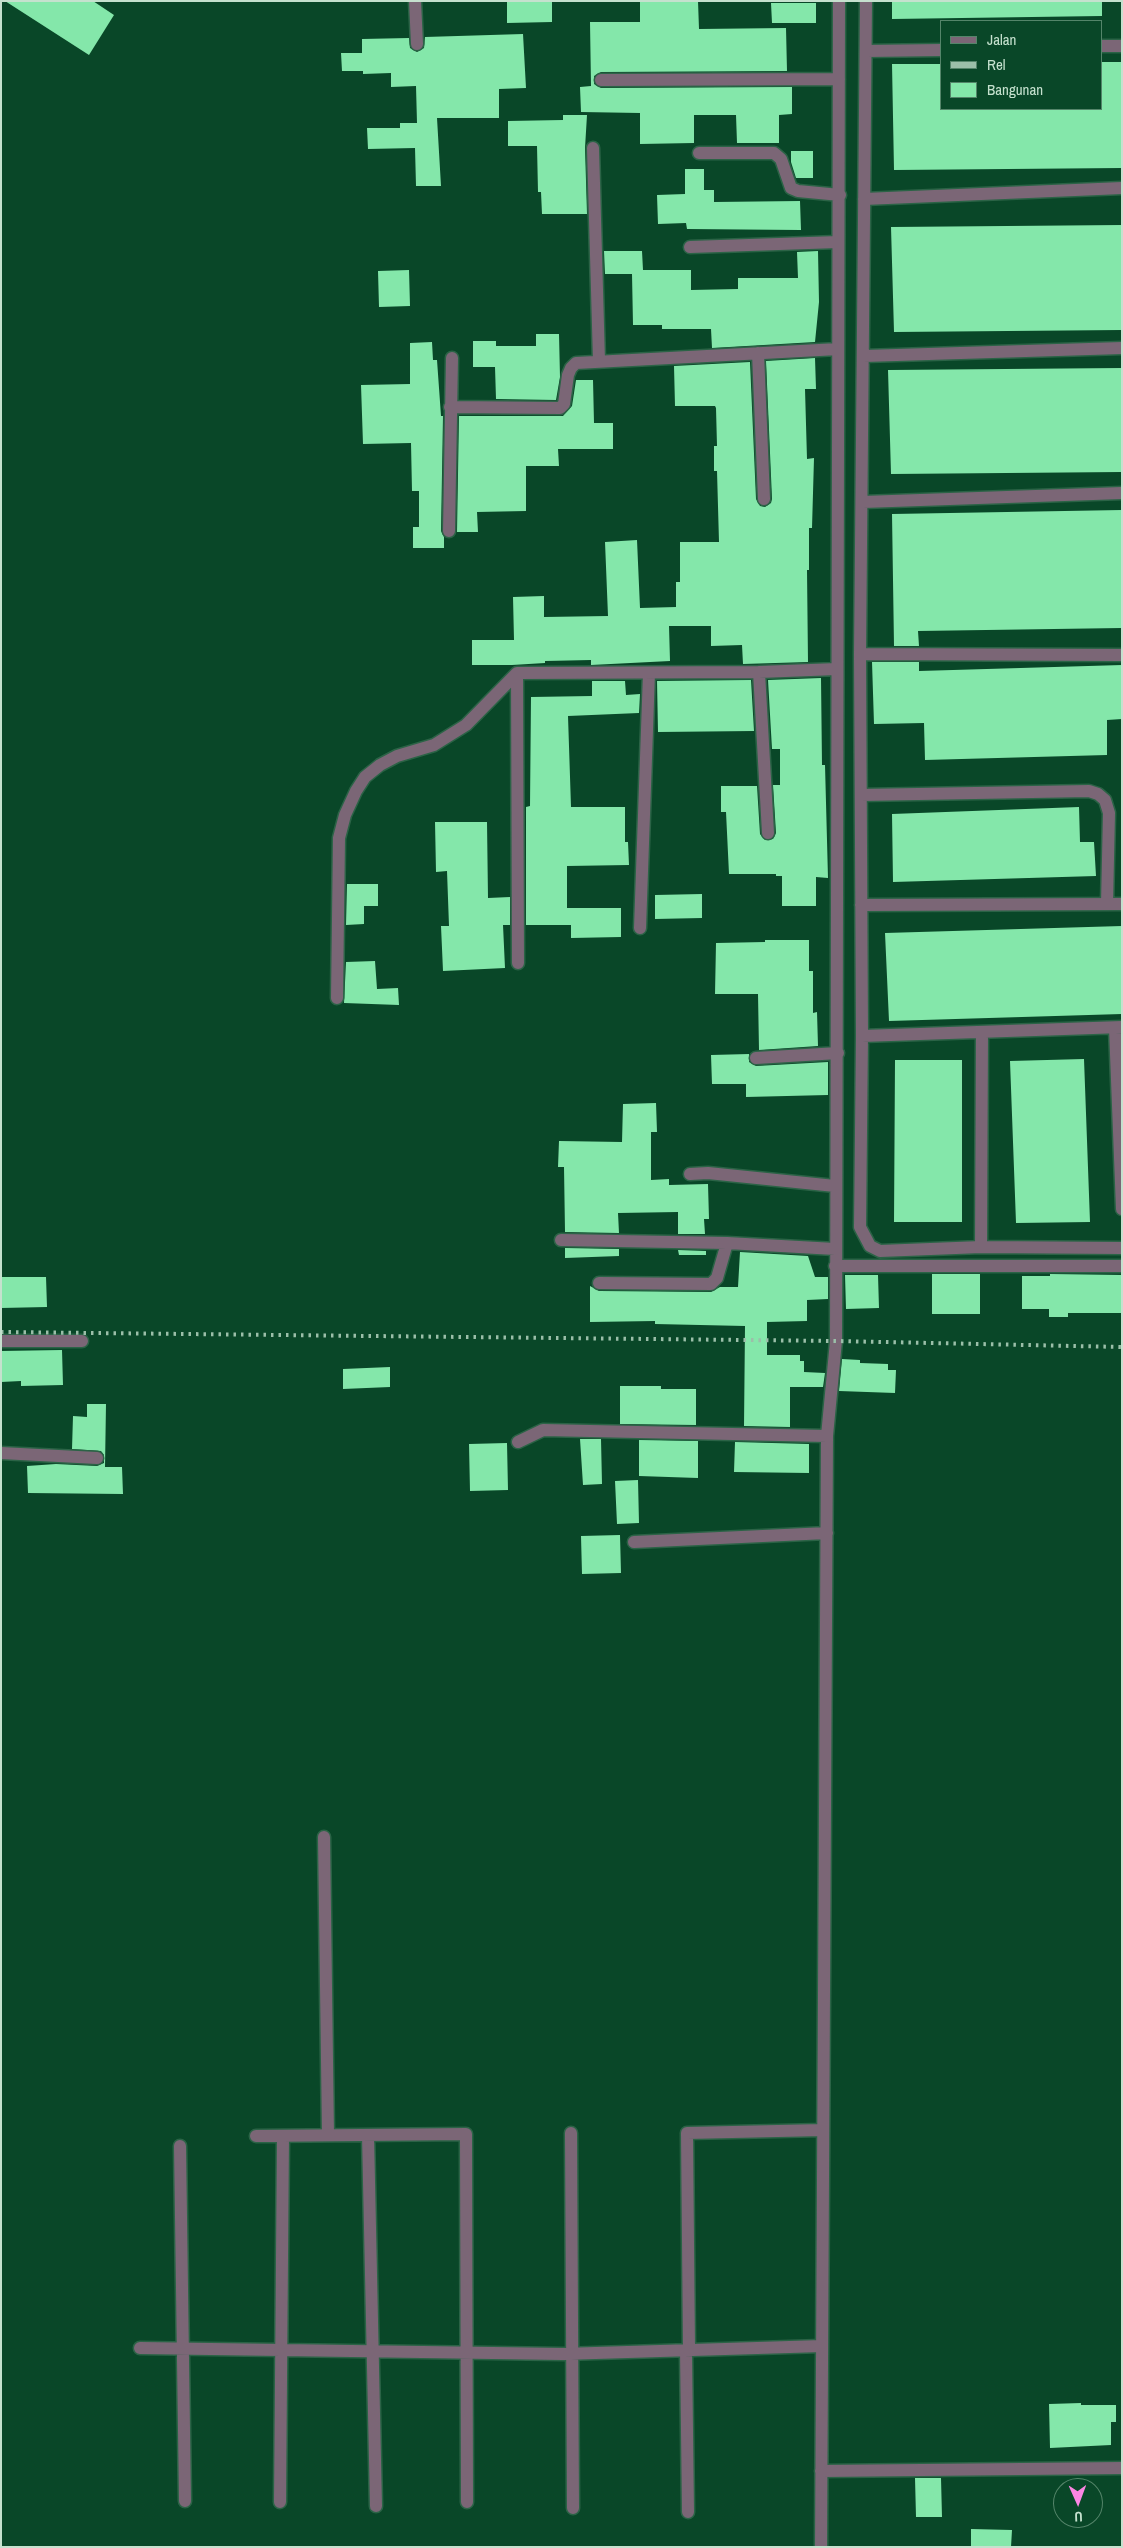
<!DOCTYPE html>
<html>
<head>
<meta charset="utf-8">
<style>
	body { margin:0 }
	#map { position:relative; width:1123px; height:2548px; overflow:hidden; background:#094728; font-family:"Archivo Narrow",sans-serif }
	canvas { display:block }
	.frame { position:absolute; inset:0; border:2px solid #c5e1ce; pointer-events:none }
	.legend { position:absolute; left:940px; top:20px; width:162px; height:90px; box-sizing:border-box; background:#094728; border:1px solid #54856a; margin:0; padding:6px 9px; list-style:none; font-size:15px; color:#c5e1ce }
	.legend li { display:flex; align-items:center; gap:10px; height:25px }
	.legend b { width:25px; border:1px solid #54856a }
	.north { position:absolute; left:1053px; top:2478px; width:50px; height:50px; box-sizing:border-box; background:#094728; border:1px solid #54856a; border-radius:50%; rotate:178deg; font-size:14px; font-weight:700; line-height:20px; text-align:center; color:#c5e1ce }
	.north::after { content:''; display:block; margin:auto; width:18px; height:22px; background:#fc86e3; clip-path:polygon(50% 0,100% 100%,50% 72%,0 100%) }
</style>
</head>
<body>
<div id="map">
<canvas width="1123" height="2548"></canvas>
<div class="frame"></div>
<ul class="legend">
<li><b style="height:6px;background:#7b6676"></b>Jalan</li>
<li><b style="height:6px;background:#9bbfa9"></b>Rel</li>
<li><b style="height:14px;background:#84e7aa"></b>Bangunan</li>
</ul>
<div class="north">U</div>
</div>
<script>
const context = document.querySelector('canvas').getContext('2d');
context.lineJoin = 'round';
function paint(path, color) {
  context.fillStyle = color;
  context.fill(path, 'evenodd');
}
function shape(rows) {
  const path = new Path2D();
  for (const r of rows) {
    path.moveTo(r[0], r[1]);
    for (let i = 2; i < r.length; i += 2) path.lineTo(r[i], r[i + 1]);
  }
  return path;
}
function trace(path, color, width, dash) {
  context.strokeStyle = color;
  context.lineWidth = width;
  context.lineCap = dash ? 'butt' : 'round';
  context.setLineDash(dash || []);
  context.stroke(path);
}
const building = shape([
	[5,1,93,1,114,15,89,55],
	[507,1,552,1,552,22,507,23],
	[640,1,698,1,699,29,786,28,787,71,601,72,594,76,594,84,601,88,792,87,792,114,779,115,779,143,737,143,736,115,694,115,694,143,640,144,640,113,581,112,580,87,591,86,590,22,640,22],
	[892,1,1102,1,1102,16,892,19],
	[771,3,816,3,816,23,772,23],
	[523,34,526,88,499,89,499,118,437,118,441,186,416,186,415,148,368,149,367,128,400,128,400,123,417,123,416,86,391,87,391,73,363,74,363,71,342,71,341,53,362,53,362,39,409,38,410,48,417,52,424,48,425,37],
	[1102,62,1122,62,1122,168,894,170,892,64,942,64,942,109,1102,109],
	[563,115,587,115,585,148,587,214,542,214,541,192,538,192,537,146,508,146,508,121,563,120],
	[791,151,813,151,813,178,796,178,791,162],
	[685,169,704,169,704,190,714,190,714,202,800,201,801,230,687,229,686,223,658,224,657,195,685,194],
	[1122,225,1122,330,894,332,891,227],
	[604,251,642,251,643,270,691,270,691,290,738,289,738,278,798,278,797,252,818,251,819,302,815,342,712,348,711,329,662,329,662,325,633,325,632,274,605,274],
	[409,270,410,306,379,307,378,271],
	[536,334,559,334,560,377,556,400,496,399,495,367,473,367,473,341,496,341,496,346,536,346],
	[432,342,433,360,437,360,441,416,443,416,441,531,444,537,444,548,413,548,413,527,419,527,419,491,412,491,411,443,363,444,361,385,410,384,410,343],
	[815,358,816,389,805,389,807,459,814,458,812,528,809,528,809,570,807,570,808,662,743,664,742,645,711,646,711,626,669,626,670,661,591,665,591,660,545,661,545,663,512,665,472,665,472,640,514,640,513,597,544,596,544,617,608,616,605,542,637,540,640,608,676,607,676,582,680,582,680,542,719,542,717,471,714,471,714,446,717,446,716,408,715,406,675,406,674,366,750,362,756,499,760,506,765,507,771,503,772,499,766,361],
	[1122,368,1122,472,891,474,888,370],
	[576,380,593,380,594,423,613,423,613,449,558,449,559,466,526,466,526,511,477,512,478,532,457,532,459,416,563,416,572,406],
	[1122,510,1122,628,918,631,919,646,894,646,892,514],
	[872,662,919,662,919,671,1122,665,1122,719,1107,720,1107,755,925,760,924,723,874,724],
	[821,678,822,765,825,765,828,878,816,877,816,906,782,906,782,876,776,876,776,874,729,874,726,812,721,812,721,786,757,786,760,834,765,840,773,839,776,833,773,785,780,785,780,749,772,749,768,680],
	[751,680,754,731,658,732,657,681],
	[592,681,625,681,626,695,640,694,639,713,568,716,571,807,625,807,625,842,628,842,629,865,567,866,567,908,621,908,621,937,571,938,571,925,526,925,526,807,530,806,531,697,592,696],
	[1079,807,1080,842,1094,842,1096,876,893,882,892,814],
	[435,822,487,822,488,898,510,897,510,925,503,925,505,968,443,971,441,926,449,926,447,871,436,872],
	[347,884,378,884,378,906,364,906,364,924,346,925],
	[702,894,702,918,655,919,655,895],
	[1122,926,1122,1014,889,1021,885,933],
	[765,940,809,940,809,971,813,971,813,1013,817,1012,818,1046,759,1050,758,994,715,994,716,943,765,942],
	[375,961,377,989,398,988,399,1005,344,1003,346,962],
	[749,1054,749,1062,756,1066,828,1062,828,1095,746,1097,746,1084,712,1084,711,1055],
	[1084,1059,1090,1222,1016,1223,1010,1061],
	[895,1060,962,1060,962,1222,894,1222],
	[656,1103,657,1132,651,1132,651,1180,669,1179,669,1185,708,1184,709,1219,704,1219,705,1234,678,1234,678,1212,618,1213,619,1233,565,1232,564,1167,558,1167,559,1141,622,1142,623,1104],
	[565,1248,619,1249,619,1256,565,1258],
	[678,1250,706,1251,706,1255,679,1255],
	[740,1252,808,1256,815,1277,828,1277,828,1299,807,1300,807,1321,767,1322,767,1355,800,1355,800,1361,804,1361,804,1372,825,1373,823,1387,790,1387,790,1427,744,1426,745,1326,655,1324,655,1321,590,1322,590,1286,599,1291,711,1292,720,1287,738,1287],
	[932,1274,980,1274,980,1314,932,1314],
	[1050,1274,1122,1275,1122,1313,1068,1313,1068,1317,1049,1317,1049,1309,1022,1309,1022,1276,1050,1276],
	[845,1275,878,1275,879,1308,846,1309],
	[1,1277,46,1277,47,1307,1,1308],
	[62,1350,63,1385,21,1386,21,1381,1,1382,1,1351],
	[842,1359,860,1360,860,1363,888,1364,888,1370,896,1370,895,1393,839,1391],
	[390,1367,390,1387,343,1389,343,1369],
	[620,1386,661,1386,661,1389,696,1389,696,1425,620,1424],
	[87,1404,106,1404,105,1467,122,1467,123,1494,28,1493,27,1466,56,1464,97,1466,104,1463,104,1455,101,1451,72,1449,73,1416,87,1417],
	[580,1439,601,1439,602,1484,583,1485],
	[639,1440,698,1441,698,1478,639,1476],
	[735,1442,809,1444,809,1473,734,1472],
	[507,1443,508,1490,470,1491,469,1444],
	[638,1480,639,1523,617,1524,615,1481],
	[620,1535,621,1573,582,1574,581,1536],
	[1081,2403,1081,2405,1116,2405,1116,2422,1111,2422,1111,2445,1050,2448,1049,2404],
	[915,2478,941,2478,942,2517,916,2517],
	[971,2529,1012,2530,1011,2547,971,2547]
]);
const minor = shape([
	[415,1,417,44],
	[866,1,860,654,862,1036,860,1227,870,1246,880,1251,981,1247,1122,1248],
	[1102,46,1122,46],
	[866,51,942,50],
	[601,80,839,79],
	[593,148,599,361],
	[699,153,774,153,781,159,791,188,798,191,840,195],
	[864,199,1122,188],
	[690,247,838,242],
	[758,353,764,499],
	[864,356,1122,348],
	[450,407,560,408,564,404,568,375,571,368,576,363,838,349],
	[863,502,1122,493],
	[449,531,452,358],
	[860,654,1122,655],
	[759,672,768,833],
	[517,673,518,963],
	[861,795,1089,791,1098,794,1105,800,1109,813,1107,904],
	[861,905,1122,904],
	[640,928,649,673],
	[337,998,339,838,345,815,356,791,365,777,380,765,397,756,434,745,466,725,517,673,759,672,837,669],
	[1115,1028,1122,1209],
	[862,1036,1122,1027],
	[756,1058,838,1053],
	[690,1174,708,1173,835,1186],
	[561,1240,727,1243,835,1249],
	[981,1247,982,1032],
	[835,1266,1122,1266],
	[599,1283,711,1284,717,1278,727,1243],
	[1,1341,82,1341],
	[518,1442,543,1430,827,1436],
	[1,1453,97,1458],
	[634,1542,827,1533],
	[324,1837,328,2135],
	[571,2133,573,2508],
	[368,2135,376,2506],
	[256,2136,466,2134,467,2502],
	[180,2146,185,2501],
	[140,2348,563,2354,822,2346],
	[686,2350,688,2512],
	[689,2350,687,2133,823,2130],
	[821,2471,1122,2468],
	[280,2502,283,2136],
	[821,2547,827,1436,836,1341,839,1]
]);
const rail = shape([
	[1,1332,836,1341,1122,1347]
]);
paint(building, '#84e7aa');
trace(minor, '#2b6346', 15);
trace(minor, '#7b6676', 12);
trace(rail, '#9bbfa9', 4, [2.5, 5]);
</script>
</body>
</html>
